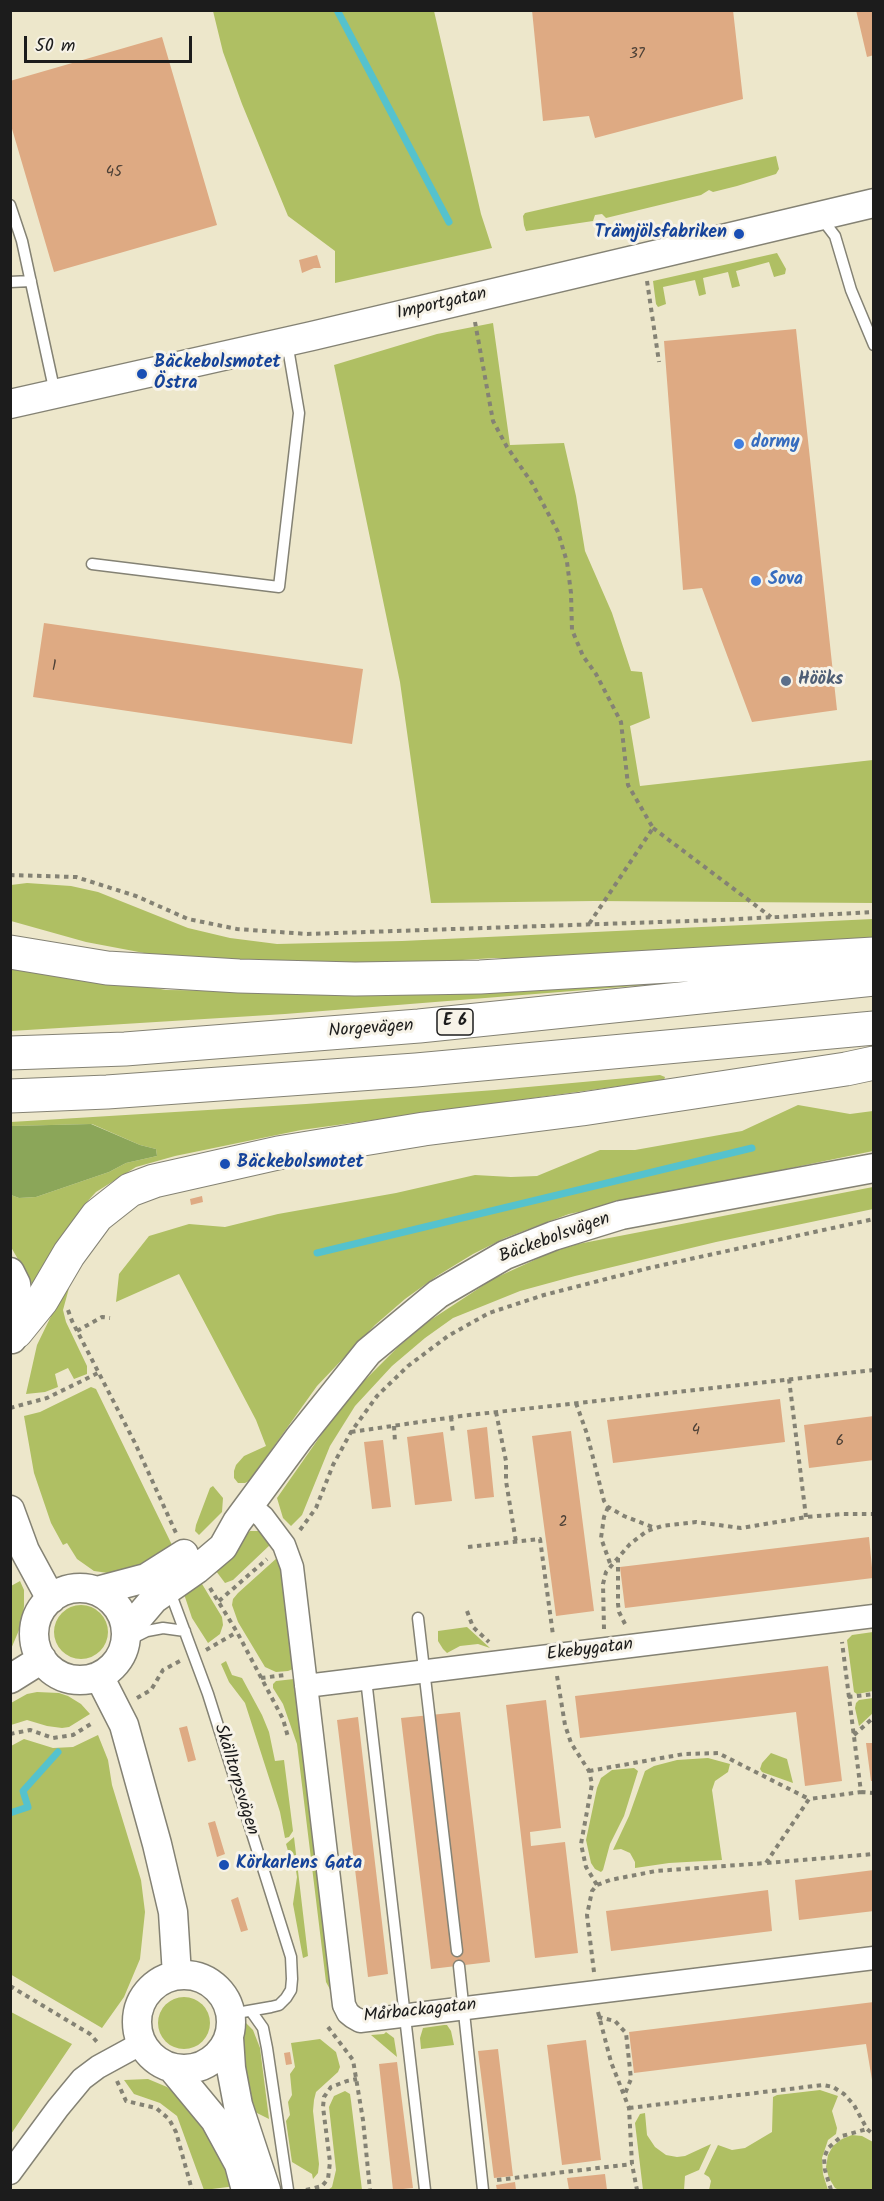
<!DOCTYPE html>
<html>
<head>
<meta charset="utf-8">
<style>
	body { margin:0 }
	#map { position:relative; width:884px; height:2201px; overflow:hidden; background:#ede7cb; font-family:Kalam,sans-serif }
	canvas { display:block }
	.frame { position:absolute; inset:0; border:12px solid #1c1c1c; pointer-events:none }
	.scale { position:absolute; left:24px; top:36px; width:168px; height:27px; box-sizing:border-box; border:3px solid #1c1c1c; border-top:0; padding-left:8px; font-size:18px; line-height:21px; white-space:nowrap; color:#1c1c1c; -webkit-text-stroke:4px #f7f3e8; paint-order:stroke }
</style>
</head>
<body>
<div id="map">
<canvas width="884" height="2201"></canvas>
<div class="frame"></div>
<div class="scale">50 m</div>
</div>
<script>
const context = document.querySelector('canvas').getContext('2d');
context.lineJoin = 'round';
function paint(path, color) {
  context.fillStyle = color;
  context.fill(path, 'evenodd');
}
function shape(rows) {
  const path = new Path2D();
  for (const r of rows) {
    if (r.length === 3) {
      path.moveTo(r[0] + r[2], r[1]);
      path.arc(r[0], r[1], r[2], 0, 2 * Math.PI);
      continue;
    }
    path.moveTo(r[0], r[1]);
    for (let i = 2; i < r.length; i += 2) path.lineTo(r[i], r[i + 1]);
  }
  return path;
}
function trace(path, color, width, dash) {
  context.strokeStyle = color;
  context.lineWidth = width;
  context.lineCap = dash ? 'butt' : 'round';
  context.setLineDash(dash || []);
  context.stroke(path);
}
function drawText(font, color, halo, rows, align = 'center') {
  context.font = font + ' Kalam,sans-serif';
  context.lineWidth = 6;
  context.setLineDash([]);
  context.textBaseline = 'middle';
  context.strokeStyle = halo;
  context.fillStyle = color;
  for (const [text, x, y, turn = 0] of rows) {
    context.save();
    context.translate(x, y);
    context.rotate((+turn || 0) * Math.PI / 180);
    context.textAlign = isNaN(turn) ? turn : align;
    if (halo) context.strokeText(text, 0, 0);
    context.fillText(text, 0, 0);
    context.restore();
  }
}
const green = shape([
	[213,11,434,11,481,214,492,248,335,283,335,251,288,216,242,104,223,52],
	[776,156,779,169,776,174,737,186,713,192,709,190,701,195,606,218,602,214,595,215,593,221,526,231,524,225,523,216,525,213],
	[777,253,786,269,785,274,774,277,769,262,736,271,740,286,732,288,728,272,703,278,706,294,699,296,695,280,663,287,666,304,658,307,656,304,653,281],
	[493,323,510,445,564,443,576,496,585,551,612,613,631,671,642,672,650,718,630,726,640,786,873,760,873,903,595,901,431,903,400,682,334,365,437,334],
	[27,883,71,886,98,892,188,928,230,938,277,944,402,941,873,919,874,942,549,959,494,958,351,967,160,956,86,942,11,921,11,885],
	[10,961,166,990,337,992,660,981,660,984,285,1014,11,1031],
	[660,1075,665,1077,664,1080,301,1130,175,1156,136,1167,96,1192,84,1205,32,1284,11,1247,11,1195,19,1198,36,1197,109,1172,126,1163,157,1156,156,1149,140,1145,92,1124,11,1126,11,1122,306,1104,495,1090],
	[798,1105,850,1114,873,1111,873,1151,569,1214,505,1238,473,1254,437,1276,405,1299,375,1325,317,1386,249,1481,245,1483,238,1483,234,1478,234,1471,236,1465,244,1456,266,1446,256,1420,179,1274,116,1302,119,1274,149,1236,189,1224,225,1227,278,1214,396,1193,475,1175,511,1177,537,1176,600,1150,635,1150,742,1131],
	[873,1187,873,1209,716,1242,575,1276,520,1291,453,1318,425,1338,392,1366,355,1406,330,1446,302,1515,291,1526,283,1518,277,1498,328,1425,357,1388,397,1348,429,1321,493,1279,554,1251,578,1244],
	[69,1288,63,1310,66,1322,87,1366,87,1374,74,1379,68,1368,55,1374,58,1387,45,1392,26,1394,37,1345,54,1310],
	[91,1387,96,1389,172,1545,142,1565,115,1574,94,1571,77,1559,67,1543,63,1545,51,1523,34,1473,24,1416,40,1412],
	[213,1486,223,1498,222,1512,199,1535,195,1531,196,1525,210,1488],
	[250,1531,262,1531,271,1544,233,1580,225,1583,213,1567],
	[278,1557,282,1577,293,1669,288,1671,276,1672,265,1667,238,1622,232,1605,233,1599,238,1593],
	[199,1579,222,1617,223,1625,220,1634,208,1643,192,1618,184,1594],
	[20,1581,24,1590,24,1606,22,1623,11,1649,11,1586],
	[81,1632,27],
	[467,1627,490,1648,478,1644,460,1646,447,1653,443,1649,438,1641,438,1631],
	[873,1632,873,1691,857,1694,854,1692,847,1640,852,1635],
	[226,1661,232,1675,242,1678,262,1715,269,1732,275,1761,284,1760,293,1831,289,1837,285,1838,280,1812,245,1703,229,1682,221,1664],
	[294,1679,333,1995,326,1982,297,1744,283,1704,273,1688,273,1684,276,1681],
	[37,1692,59,1693,68,1696,81,1704,90,1714,69,1727,62,1728,47,1726,27,1720,11,1725,11,1703,27,1694],
	[873,1698,873,1713,859,1726,855,1708,856,1703,859,1700],
	[98,1735,108,1760,112,1785,141,1880,145,1912,140,1959,124,1997,102,2028,10,1974,11,1746,24,1739,53,1748,73,1747],
	[771,1753,787,1759,793,1783,762,1772,760,1769,762,1763],
	[708,1758,730,1764,728,1772,715,1781,712,1790,722,1860,669,1863,635,1868,635,1862,630,1853,621,1849,613,1850,629,1816,645,1771,654,1766,677,1760],
	[634,1768,638,1771,624,1816,610,1844,603,1870,601,1872,595,1869,591,1863,586,1840,597,1788,601,1778,612,1770],
	[294,1837,308,1956,303,1958,293,1904,297,1877,294,1858,288,1851,286,1844],
	[184,2023,26],
	[11,2012,72,2044,11,2134],
	[246,2023,253,2030,260,2048,269,2119,249,2109,239,2054],
	[444,2025,447,2025,451,2031,454,2045,421,2049,420,2038,423,2028],
	[386,2032,394,2038,397,2057,371,2035,384,2034],
	[320,2039,336,2052,340,2067,338,2072,316,2092,314,2100,313,2111,319,2164,318,2173,313,2179,312,2174,292,2162,286,2121,290,2115,288,2102,292,2095,290,2074,295,2067,291,2043],
	[148,2079,167,2087,193,2108,236,2186,204,2190,177,2116,160,2103,134,2094,124,2080],
	[820,2090,838,2096,832,2111,837,2128,836,2134,828,2140,822,2158,823,2174,828,2190,709,2190,711,2181,709,2177,704,2174,718,2145,732,2150,745,2148,772,2132,773,2097,777,2095],
	[345,2091,350,2094,351,2101,362,2190,328,2190,332,2187,336,2170,329,2107,334,2096],
	[645,2113,647,2135,655,2147,666,2155,677,2157,685,2156,711,2144,699,2170,685,2176,684,2190,643,2190,635,2123,640,2114],
	[852,2135,862,2136,873,2142,873,2190,839,2190,835,2188,829,2178,826,2167,828,2155,833,2146,842,2139]
]);
const forest = shape([
	[91,1124,140,1145,156,1149,157,1156,126,1163,109,1172,36,1197,19,1198,11,1195,11,1126]
]);
const stream = shape([
	[337,10,449,222],
	[317,1253,752,1148],
	[10,1813,28,1807,23,1791,58,1752]
]);
const building = shape([
	[532,10,733,10,743,99,595,138,589,116,543,121],
	[856,10,874,10,874,55,867,57],
	[162,37,217,225,54,272,10,122,10,81],
	[317,255,321,268,314,268,302,273,299,260],
	[796,329,837,710,752,722,702,588,683,590,664,341],
	[44,623,363,669,352,744,33,697],
	[202,1196,203,1202,191,1205,190,1199],
	[780,1399,785,1442,613,1463,607,1420],
	[874,1416,874,1460,809,1468,804,1425],
	[487,1427,494,1497,475,1499,467,1430],
	[571,1431,594,1611,556,1616,532,1436],
	[443,1432,452,1501,415,1505,407,1437],
	[383,1440,391,1507,372,1509,364,1442],
	[869,1537,873,1578,625,1608,620,1567],
	[828,1666,842,1781,805,1786,796,1712,580,1738,575,1696],
	[546,1700,561,1828,530,1832,531,1846,565,1842,578,1953,535,1958,506,1705],
	[460,1712,490,1962,431,1969,401,1718],
	[358,1717,388,1974,368,1977,337,1720],
	[187,1726,196,1760,188,1762,179,1728],
	[866,1743,874,1743,874,1781,871,1781],
	[215,1821,225,1854,217,1857,208,1823],
	[874,1870,874,1911,799,1920,795,1880],
	[768,1890,772,1931,611,1951,606,1911],
	[238,1897,248,1930,241,1932,231,1900],
	[874,2002,874,2092,866,2044,634,2073,629,2032],
	[586,2040,601,2160,562,2165,547,2045],
	[498,2049,513,2176,494,2178,478,2051],
	[290,2052,292,2064,286,2065,284,2053],
	[397,2062,413,2188,393,2190,379,2064],
	[605,2174,607,2190,569,2190,567,2178],
	[515,2182,516,2190,497,2190,496,2185]
]);
const path = shape([
	[647,281,659,362],
	[475,322,493,421,507,447,532,483,558,532,567,562,571,593,572,630,583,656,596,674,621,722,628,785,653,828,589,924],
	[653,828,771,917],
	[10,875,76,877,136,896,188,919,237,929,307,934,719,920,874,912],
	[68,1310,72,1321,135,1443,176,1533],
	[77,1331,102,1317,110,1318],
	[789,1379,806,1517],
	[576,1403,587,1434,604,1501,608,1507,624,1516,655,1528],
	[10,1408,47,1398,98,1373],
	[496,1412,506,1461,506,1481,516,1542],
	[451,1417,453,1433],
	[394,1426,395,1442],
	[351,1432,461,1416,874,1370],
	[608,1507,604,1517,601,1538,611,1566],
	[300,1530,316,1508,333,1465,351,1432,377,1396,408,1366,448,1336,489,1313,544,1295,649,1268,874,1219],
	[468,1547,540,1539,553,1635],
	[618,1558,618,1604,619,1612,626,1626],
	[210,1588,237,1632,283,1719,288,1737],
	[219,1601,267,1559],
	[467,1611,473,1627,489,1642],
	[604,1629,603,1584,606,1572,630,1544,647,1531,662,1526,696,1522,741,1528,806,1517,843,1514,874,1514],
	[206,1650,237,1632],
	[557,1676,565,1725,571,1743,589,1771,592,1784,581,1844,586,1867,597,1885],
	[261,1678,285,1675],
	[848,1697,874,1694],
	[137,1698,151,1690,163,1670,180,1661],
	[10,1734,30,1730,53,1738,73,1735,94,1722],
	[854,1735,874,1717],
	[589,1771,684,1754,718,1753,809,1799],
	[861,1792,874,1793],
	[767,1863,874,1854],
	[594,1972,587,1915,592,1891,597,1885,610,1880,656,1871,766,1863,809,1799,861,1792,842,1642],
	[10,1986,90,2034,97,2042],
	[598,2012,611,2062,629,2108,632,2164,637,2190],
	[598,2017,615,2021,626,2033,631,2079,624,2096],
	[328,2027,353,2060,363,2120,370,2190],
	[117,2081,126,2101,156,2108,169,2119,176,2132,192,2190],
	[629,2108,823,2085,833,2087,844,2094,854,2105,867,2129,874,2135],
	[497,2180,632,2164],
	[306,2190,322,2186,328,2179,330,2162,323,2107,324,2097,331,2087,347,2081,357,2079],
	[831,2190,825,2170,824,2158,828,2148,842,2136,867,2129]
]);
const service = shape([
	[10,205,22,241,55,393],
	[822,219,835,236,851,290,874,345],
	[10,282,31,281],
	[92,564,279,587,299,413,287,342],
	[169,1589,208,1694,291,1957,292,1979,291,1990,286,1998,279,2005,271,2007,231,2014],
	[418,1618,457,1951],
	[133,1638,147,1631,163,1628,185,1631],
	[366,1679,425,2190],
	[459,1966,483,2190],
	[251,2011,263,2028,267,2048,288,2190]
]);
const minor = shape([
	[249,1505,263,1517,284,1545,292,1567,344,2005,348,2013,353,2017,360,2021,874,1958],
	[306,1686,874,1616],
	[10,2173,58,2108,82,2079,98,2067,142,2043]
]);
const tertiary = shape([
	[10,404,312,336,874,203],
	[10,1272,16,1284,20,1316,16,1332,12,1339],
	[10,1510,25,1551,51,1599],
	[80,1634,46],
	[97,1591,146,1578,184,1554],
	[126,1632,154,1599,197,1569,223,1547,237,1522,299,1438,368,1352,438,1294,505,1255,553,1236,621,1215,874,1168],
	[99,1676,124,1725,157,1844,173,1912,177,1975],
	[10,1679,42,1659],
	[184,2022,47],
	[229,2038,231,2068,238,2105,266,2190],
	[172,2068,215,2120,239,2164,246,2190]
]);
const motorway = shape([
	[10,952,107,968,239,976,355,979,480,977,874,954],
	[10,1053,125,1049,419,1026,874,979],
	[10,1096,107,1092,416,1070,874,1028],
	[16,1332,42,1300,69,1254,97,1216,130,1190,154,1181,278,1153,424,1129,582,1109,846,1069,874,1063]
]);
const markers = [
	[739,234,6,"#1a4fb4"],
	[142,374,6,"#1a4fb4"],
	[739,444,6,"#3f7fe0"],
	[756,581,6,"#3f7fe0"],
	[786,681,6,"#5c6f8a"],
	[225,1164,6,"#1a4fb4"],
	[224,1865,6,"#1a4fb4"]
];
const numberNames = [
	["37",637,55],
	["45",114,173],
	["1",54,667],
	["4",696,1431],
	["6",840,1442],
	["2",563,1523]
];
const shields = [
	[455,1022,36]
];
const shieldNames = [
	["E 6",455,1022]
];
const transitNames = [
	["Trämjölsfabriken",727,234,"right"],
	["Bäckebolsmotet",154,364],
	["Östra",154,385],
	["Bäckebolsmotet",237,1164],
	["Körkarlens Gata",236,1865]
];
const streetNames = [
	["Importgatan",442,305,-13],
	["Norgevägen",371,1030,-4],
	["Bäckebolsvägen",555,1239,-20],
	["Ekebygatan",590,1651,-7],
	["Skälltorpsvägen",235,1780,73],
	["Mårbackagatan",420,2012,-6]
];
const shopNames = [
	["dormy",751,444],
	["Sova",768,581]
];
const serviceNames = [
	["Hööks",798,681]
];
paint(green, '#afbf63');
paint(forest, '#8ba659');
trace(stream, '#55c2cd', 7);
paint(building, '#deaa83');
trace(service, '#848274', 13);
trace(minor, '#848274', 25);
trace(tertiary, '#848274', 31);
trace(motorway, '#848274', 35);
trace(path, '#848274', 4, [4.5, 4.5]);
trace(service, '#fff', 10);
trace(minor, '#fff', 22);
trace(tertiary, '#fff', 28);
trace(motorway, '#fff', 33);
for (const [x, y, r, color] of markers) {
  const dot = new Path2D();
  dot.arc(x, y, r, 0, 2 * Math.PI);
  context.fillStyle = color;
  context.fill(dot);
  trace(dot, '#f7f3e8', 2);
}
drawText('15px', '#4c4036', null, numberNames);
for (const [x, y, w] of shields) {
  const box = new Path2D();
  box.roundRect(x - w / 2, y - 13, w, 26, 4.5);
  context.fillStyle = '#f7f3e8';
  context.fill(box);
  trace(box, '#1c1c1c', 1.5);
}
drawText('bold 16px', '#1c1c1c', null, shieldNames);
drawText('bold 18px', '#164399', '#f7f3e8', transitNames, 'left');
drawText('18px', '#1c1c1c', '#f7f3e8', streetNames);
drawText('bold 18px', '#366cbe', '#f7f3e8', shopNames, 'left');
drawText('bold 18px', '#4e5e75', '#f7f3e8', serviceNames, 'left');
</script>
</body>
</html>
